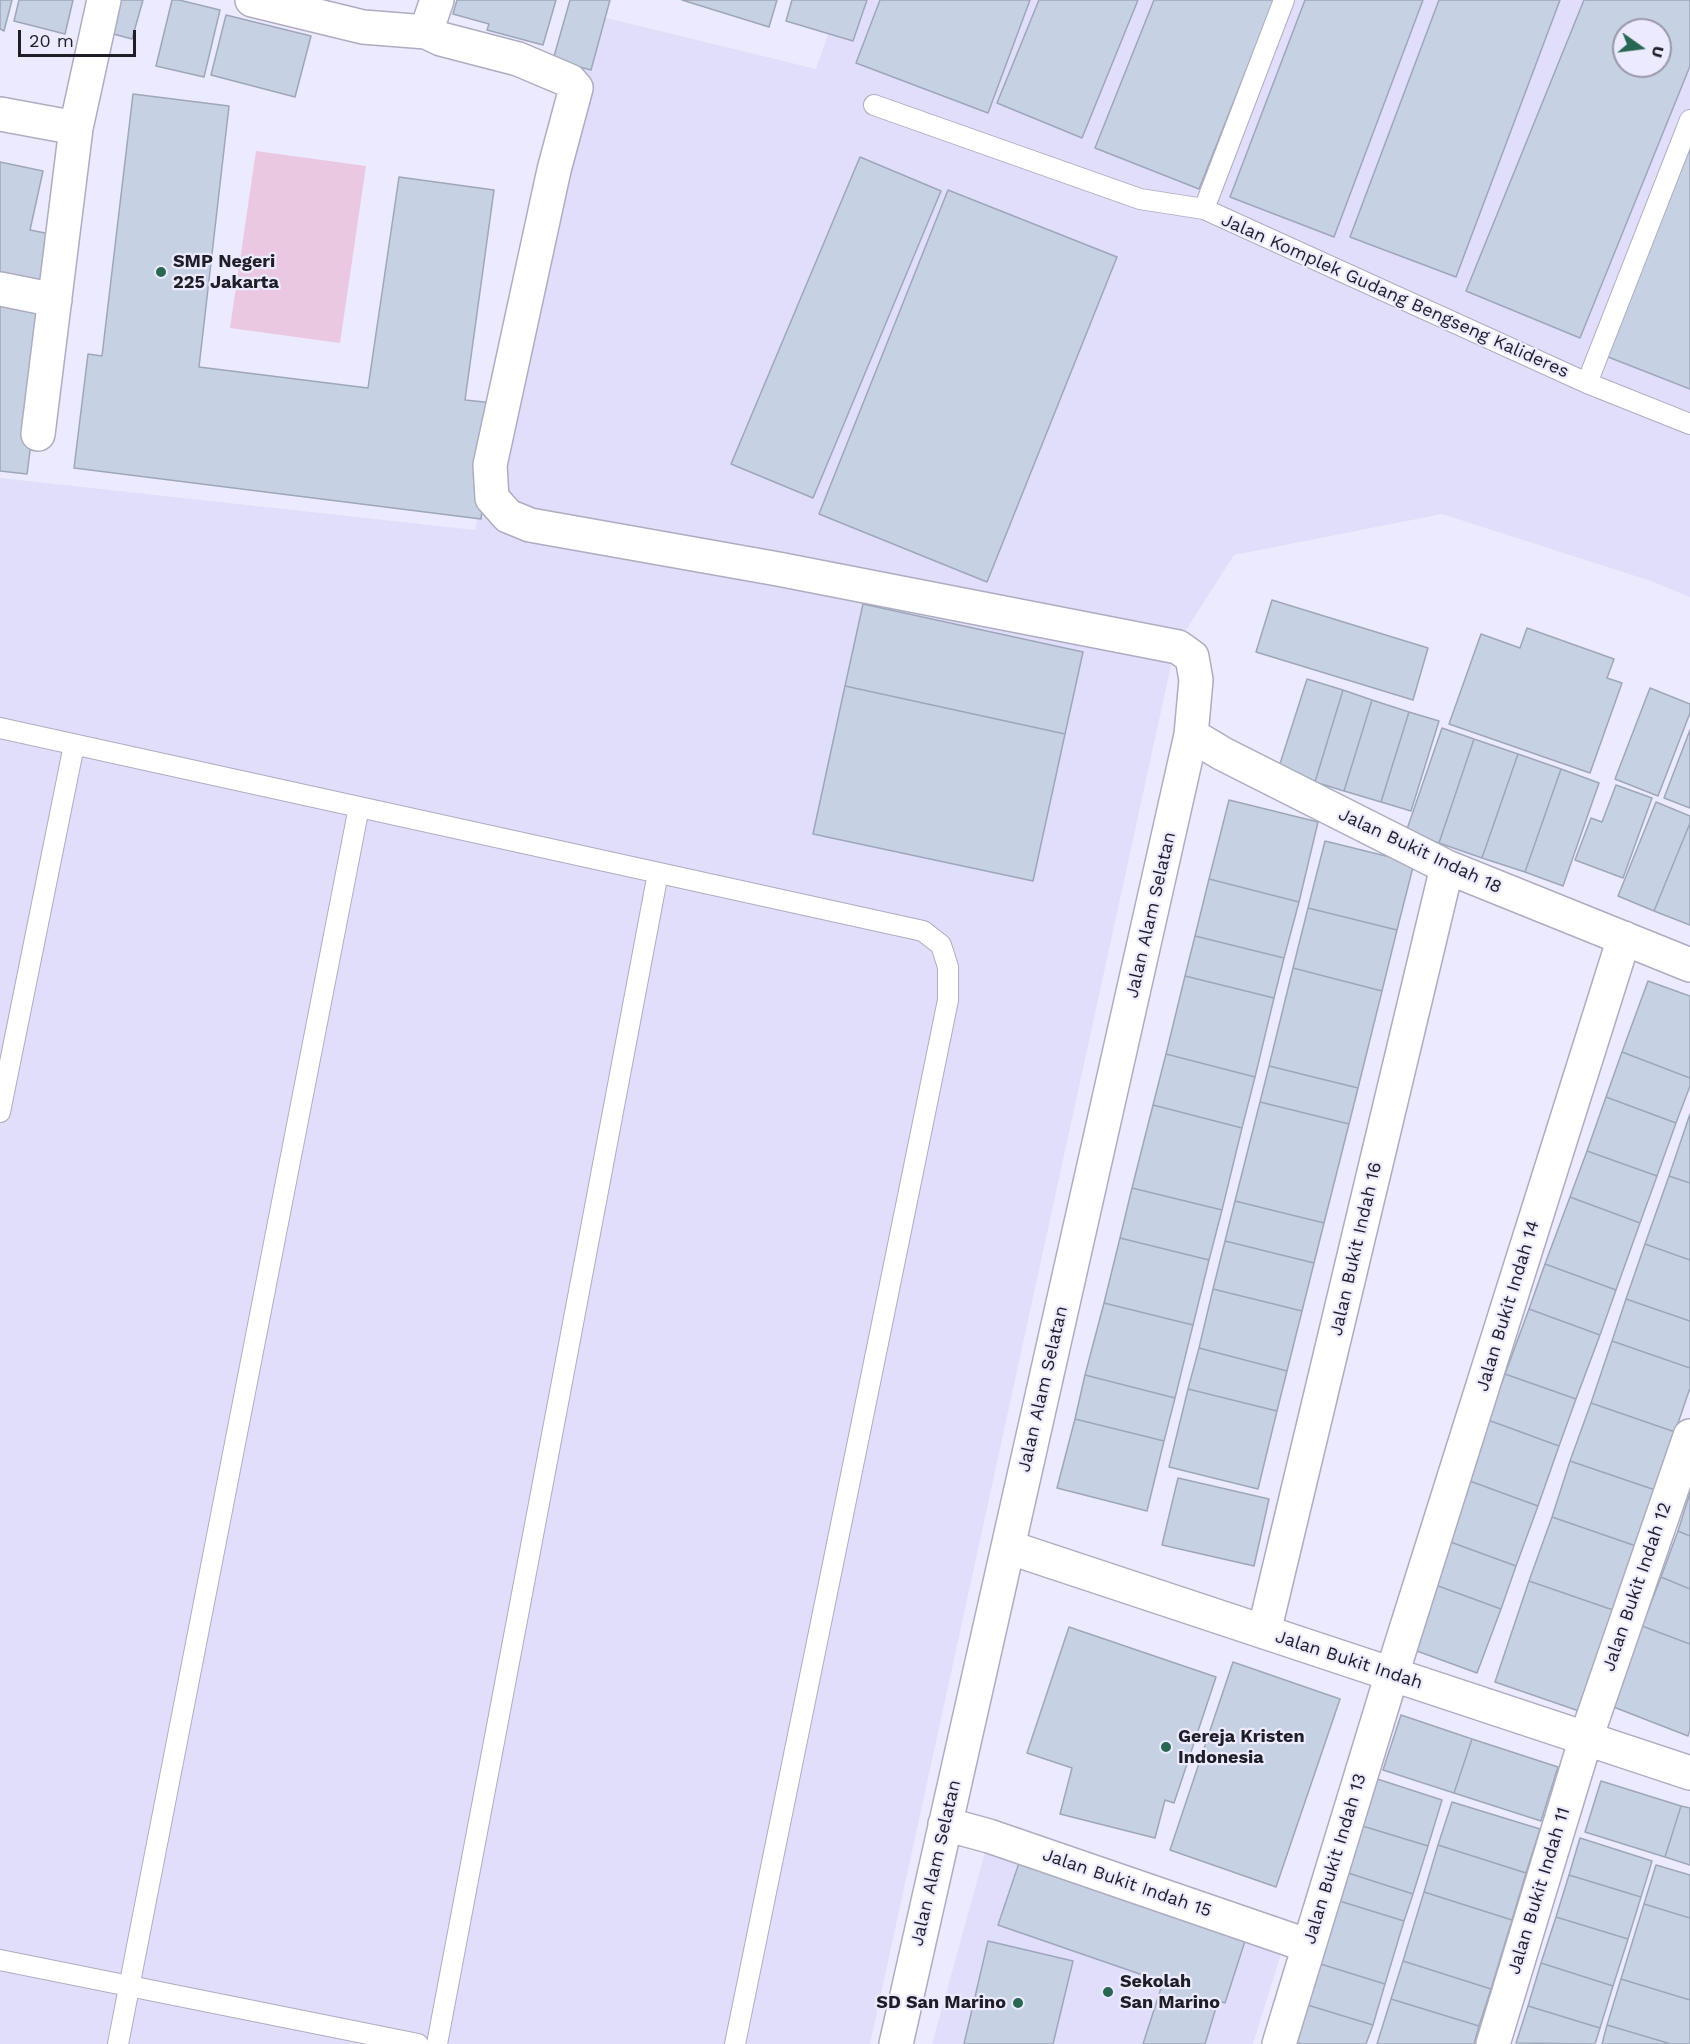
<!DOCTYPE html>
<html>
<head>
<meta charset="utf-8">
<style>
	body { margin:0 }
	#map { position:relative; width:1690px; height:2044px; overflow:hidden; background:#ebeaff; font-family:"Work Sans",sans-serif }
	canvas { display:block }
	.north { position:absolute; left:1612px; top:18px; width:60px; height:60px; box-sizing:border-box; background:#ebeaff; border:2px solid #9998a8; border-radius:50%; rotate:104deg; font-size:16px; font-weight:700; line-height:24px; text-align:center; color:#1f1e26 }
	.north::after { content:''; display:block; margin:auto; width:21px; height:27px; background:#296753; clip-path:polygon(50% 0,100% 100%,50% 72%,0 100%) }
	.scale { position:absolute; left:18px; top:30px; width:118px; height:27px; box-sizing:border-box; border:3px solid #1f1e26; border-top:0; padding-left:8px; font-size:18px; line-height:21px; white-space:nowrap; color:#1f1e26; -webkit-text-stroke:4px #ebeaff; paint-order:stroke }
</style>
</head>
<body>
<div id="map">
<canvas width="1690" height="2044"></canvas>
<div class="north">U</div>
<div class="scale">20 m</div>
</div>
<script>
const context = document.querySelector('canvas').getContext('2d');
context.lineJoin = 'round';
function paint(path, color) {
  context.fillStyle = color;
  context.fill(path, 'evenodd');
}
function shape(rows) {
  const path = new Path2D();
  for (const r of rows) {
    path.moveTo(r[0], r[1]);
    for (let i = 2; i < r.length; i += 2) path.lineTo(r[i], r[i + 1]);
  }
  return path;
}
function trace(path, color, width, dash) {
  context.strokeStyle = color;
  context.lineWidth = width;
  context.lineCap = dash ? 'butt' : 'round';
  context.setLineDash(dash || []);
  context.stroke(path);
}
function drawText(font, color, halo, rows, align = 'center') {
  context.font = font + ' "Work Sans",sans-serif';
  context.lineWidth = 4.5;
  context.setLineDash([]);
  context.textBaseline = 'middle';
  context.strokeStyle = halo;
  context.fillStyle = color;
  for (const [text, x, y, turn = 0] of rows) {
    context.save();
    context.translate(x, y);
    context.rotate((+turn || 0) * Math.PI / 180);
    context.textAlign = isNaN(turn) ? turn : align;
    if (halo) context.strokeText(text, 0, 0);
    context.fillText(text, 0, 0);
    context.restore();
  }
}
const built = shape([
	[840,0,1690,0,1690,597,1651,581,1442,514,1234,555,1175,647,870,2044,0,2044,0,478,475,530,582,12,816,69],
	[1624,30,1660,30,1660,66,1624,66],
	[989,1838,1285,1941,1253,2044,932,2044]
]);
const green = shape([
	[256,151,366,166,340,343,230,328]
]);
const building = shape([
	[0,0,12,0,4,31,0,29,0,0],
	[19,0,73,0,65,34,14,21,19,0],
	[115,0,143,0,132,39,106,32,115,0],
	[172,0,179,0,220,10,204,77,156,66,172,0],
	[457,0,556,0,543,45,487,30,489,24,453,14,457,0],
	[570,0,610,0,591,70,553,60,570,0],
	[682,0,777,0,769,27,682,0],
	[792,0,867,0,853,41,786,21,792,0],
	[880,0,1030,0,988,113,856,63,880,0],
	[1039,0,1138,0,1082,138,997,103,1039,0],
	[1154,0,1274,0,1199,189,1095,148,1154,0],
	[1305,0,1423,0,1334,237,1230,197,1305,0],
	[1439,0,1560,0,1456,277,1350,237,1439,0],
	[1584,0,1690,0,1690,66,1580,338,1466,291,1584,0],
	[1624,30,1660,30,1660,66,1624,66,1624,30],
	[226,15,311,36,295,97,211,75,226,15],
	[133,94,229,106,199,367,368,388,399,177,494,190,465,400,494,403,481,519,74,468,88,354,102,356,133,94],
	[1690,134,1690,389,1603,355,1690,134],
	[860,157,941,191,813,498,731,464,860,157],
	[0,162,43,171,30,230,55,235,43,293,0,284,0,162],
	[948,190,1117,257,987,582,819,514,948,190],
	[0,298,49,304,27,474,0,471,0,298],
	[1272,600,1428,648,1413,700,1256,652,1272,600],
	[863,604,1083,652,1065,734,845,686,863,604],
	[1527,628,1614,659,1607,678,1622,683,1590,773,1449,724,1481,634,1520,648,1527,628],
	[1307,679,1343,690,1315,782,1278,770,1307,679],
	[845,686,1065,734,1033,881,813,834,845,686],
	[1650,688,1690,704,1690,713,1658,796,1615,779,1650,688],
	[1343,690,1372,700,1344,791,1315,782,1343,690],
	[1372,700,1409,712,1381,802,1344,791,1372,700],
	[1409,712,1439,721,1411,811,1381,802,1409,712],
	[1442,728,1474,739,1439,843,1406,832,1442,728],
	[1690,730,1690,808,1664,798,1690,730],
	[1474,739,1518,754,1482,858,1439,843,1474,739],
	[1518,754,1561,769,1525,872,1482,858,1518,754],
	[1561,769,1599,783,1563,886,1525,872,1561,769],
	[1616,785,1652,798,1623,878,1575,860,1591,818,1602,822,1616,785],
	[1229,800,1318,822,1299,902,1209,879,1229,800],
	[1656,802,1690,816,1690,823,1654,911,1618,896,1656,802],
	[1690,823,1690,925,1654,911,1690,823],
	[1325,841,1414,863,1397,930,1308,908,1325,841],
	[1209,879,1299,902,1284,958,1195,936,1209,879],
	[1308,908,1397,930,1382,991,1293,968,1308,908],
	[1195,936,1284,958,1274,998,1185,976,1195,936],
	[1293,968,1382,991,1358,1088,1269,1066,1293,968],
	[1185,976,1274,998,1255,1077,1166,1054,1185,976],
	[1648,981,1690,996,1690,1078,1622,1052,1648,981],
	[1622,1052,1690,1078,1690,1086,1676,1123,1606,1097,1622,1052],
	[1166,1054,1255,1077,1242,1128,1153,1105,1166,1054],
	[1269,1066,1358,1088,1349,1124,1260,1102,1269,1066],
	[1606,1097,1676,1123,1657,1176,1587,1151,1606,1097],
	[1260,1102,1349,1124,1324,1223,1235,1201,1260,1102],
	[1153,1105,1242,1128,1222,1210,1132,1188,1153,1105],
	[1690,1114,1690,1183,1669,1176,1690,1114],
	[1587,1151,1657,1176,1640,1223,1570,1197,1587,1151],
	[1669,1176,1690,1183,1690,1260,1645,1244,1669,1176],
	[1132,1188,1222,1210,1209,1260,1120,1238,1132,1188],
	[1570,1197,1640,1223,1616,1290,1545,1264,1570,1197],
	[1235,1201,1324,1223,1314,1263,1225,1241,1235,1201],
	[1120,1238,1209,1260,1193,1325,1104,1303,1120,1238],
	[1225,1241,1314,1263,1302,1311,1213,1289,1225,1241],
	[1645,1244,1690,1260,1690,1321,1626,1299,1645,1244],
	[1545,1264,1616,1290,1600,1335,1529,1309,1545,1264],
	[1213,1289,1302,1311,1287,1371,1199,1348,1213,1289],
	[1626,1299,1690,1321,1690,1368,1612,1341,1626,1299],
	[1104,1303,1193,1325,1175,1398,1085,1375,1104,1303],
	[1529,1309,1600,1335,1576,1399,1505,1374,1529,1309],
	[1612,1341,1690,1368,1690,1388,1675,1432,1591,1403,1612,1341],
	[1199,1348,1287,1371,1277,1411,1188,1389,1199,1348],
	[1505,1374,1576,1399,1559,1446,1488,1420,1505,1374],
	[1085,1375,1175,1398,1164,1441,1075,1419,1085,1375],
	[1188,1389,1277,1411,1258,1489,1169,1467,1188,1389],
	[1591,1403,1675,1432,1655,1490,1570,1461,1591,1403],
	[1075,1419,1164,1441,1147,1511,1057,1488,1075,1419],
	[1488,1420,1559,1446,1538,1506,1467,1480,1488,1420],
	[1570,1461,1655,1490,1636,1546,1552,1517,1570,1461],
	[1178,1478,1269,1499,1254,1566,1162,1545,1178,1478],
	[1467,1480,1538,1506,1516,1566,1445,1540,1467,1480],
	[1690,1493,1690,1536,1678,1531,1690,1493],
	[1552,1517,1636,1546,1613,1610,1529,1581,1552,1517],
	[1678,1531,1690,1536,1690,1589,1661,1577,1678,1531],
	[1445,1540,1516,1566,1501,1609,1430,1583,1445,1540],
	[1661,1577,1690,1589,1690,1644,1642,1626,1661,1577],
	[1529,1581,1613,1610,1579,1711,1495,1682,1529,1581],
	[1430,1583,1501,1609,1477,1673,1406,1647,1430,1583],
	[1642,1626,1690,1644,1690,1730,1688,1736,1611,1706,1642,1626],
	[1069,1627,1216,1677,1174,1803,1165,1800,1155,1838,1060,1814,1072,1768,1027,1753,1069,1627],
	[1233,1662,1340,1699,1276,1887,1170,1850,1233,1662],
	[1401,1715,1472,1739,1454,1793,1383,1770,1401,1715],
	[1472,1739,1558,1767,1541,1821,1454,1793,1472,1739],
	[1371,1777,1442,1800,1428,1846,1356,1824,1371,1777],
	[1601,1781,1681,1806,1665,1857,1585,1832,1601,1781],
	[1452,1802,1540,1829,1526,1873,1438,1845,1452,1802],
	[1681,1806,1690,1808,1690,1865,1665,1857,1681,1806],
	[1356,1824,1428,1846,1413,1894,1342,1871,1356,1824],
	[1580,1838,1652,1861,1641,1897,1569,1875,1580,1838],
	[1438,1845,1526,1873,1512,1920,1424,1892,1438,1845],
	[1019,1863,1245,1941,1225,2003,1218,2001,1205,2044,1143,2044,1163,1982,998,1925,1019,1863],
	[1656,1865,1690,1875,1690,1918,1644,1904,1656,1865],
	[1342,1871,1413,1894,1404,1921,1333,1899,1342,1871],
	[1569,1875,1641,1897,1628,1939,1556,1917,1569,1875],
	[1424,1892,1512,1920,1491,1989,1403,1961,1424,1892],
	[1333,1899,1404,1921,1385,1984,1314,1962,1333,1899],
	[1644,1904,1690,1918,1690,2000,1621,1979,1644,1904],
	[1556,1917,1628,1939,1613,1986,1541,1963,1556,1917],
	[988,1941,1073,1961,1053,2044,964,2044,988,1941],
	[1403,1961,1491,1989,1479,2026,1391,1999,1403,1961],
	[1314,1962,1385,1984,1373,2025,1301,2003,1314,1962],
	[1541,1963,1613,1986,1600,2028,1528,2006,1541,1963],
	[1621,1979,1690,2000,1690,2044,1671,2044,1607,2025,1621,1979],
	[1391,1999,1479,2026,1474,2044,1377,2044,1391,1999],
	[1301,2003,1373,2025,1366,2044,1302,2044,1289,2040,1301,2003],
	[1528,2006,1600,2028,1595,2044,1516,2043,1528,2006],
	[1607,2025,1671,2044,1602,2044,1607,2025]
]);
const lane = shape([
	[874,105,1140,199,1204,209,1587,383,1690,424],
	[1204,209,1284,0],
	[1587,383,1690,120],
	[0,728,923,931,941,945,948,967,948,1000,735,2044],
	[0,1112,74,745],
	[0,1960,418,2044],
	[118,2044,359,807],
	[437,2044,658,873]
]);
const street = shape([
	[252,0,363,27,426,32,441,39,518,59,570,81,576,88,554,170,490,465,492,498,508,516,530,525,778,569,1178,647,1192,657,1196,680,1191,735,896,2044],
	[426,32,437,0],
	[0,114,76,128],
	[0,289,55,300],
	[38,434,76,128,104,0],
	[1191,735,1223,754,1447,867,1690,965],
	[1008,1547,1690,1773],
	[1264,1632,1447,867],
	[945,1824,989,1836,1309,1946],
	[1279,2044,1392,1674,1624,938],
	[1493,2044,1586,1738,1690,1436]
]);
const markers = [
	[161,272,6,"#296753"],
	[1166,1747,6,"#296753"],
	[1108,1992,6,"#296753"],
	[1018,2003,6,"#296753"]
];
const poiNames = [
	["SMP Negeri",173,262],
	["225 Jakarta",173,283],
	["Gereja Kristen",1178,1737],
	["Indonesia",1178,1758],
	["Sekolah",1120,1982],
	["San Marino",1120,2003],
	["SD San Marino",1006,2003,"right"]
];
const streetNames = [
	["Jalan Komplek Gudang Bengseng Kalideres",1395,296,24],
	["Jalan Bukit Indah 18",1420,851,25],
	["Jalan Alam Selatan",1151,915,-77],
	["Jalan Bukit Indah 16",1356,1249,-77],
	["Jalan Bukit Indah 14",1508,1306,-73],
	["Jalan Alam Selatan",1043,1389,-77],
	["Jalan Bukit Indah 12",1637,1587,-71],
	["Jalan Bukit Indah",1349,1660,18],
	["Jalan Bukit Indah 13",1335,1859,-73],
	["Jalan Alam Selatan",936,1863,-77],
	["Jalan Bukit Indah 15",1127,1883,19],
	["Jalan Bukit Indah 11",1539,1891,-73]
];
paint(built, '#e0defa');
paint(green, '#ebc8e1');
paint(building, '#c7d1e4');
trace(building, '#9ea7b9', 1.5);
trace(lane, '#aeacc0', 22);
trace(street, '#aeacc0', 36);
trace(lane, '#fff', 20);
trace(street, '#fff', 33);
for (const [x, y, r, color] of markers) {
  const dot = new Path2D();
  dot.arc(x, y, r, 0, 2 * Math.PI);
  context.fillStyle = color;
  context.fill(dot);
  trace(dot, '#ebeaff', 2);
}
drawText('bold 18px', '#1f1e26', '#ebeaff', poiNames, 'left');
drawText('18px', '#1f1e26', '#ebeaff', streetNames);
</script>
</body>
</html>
